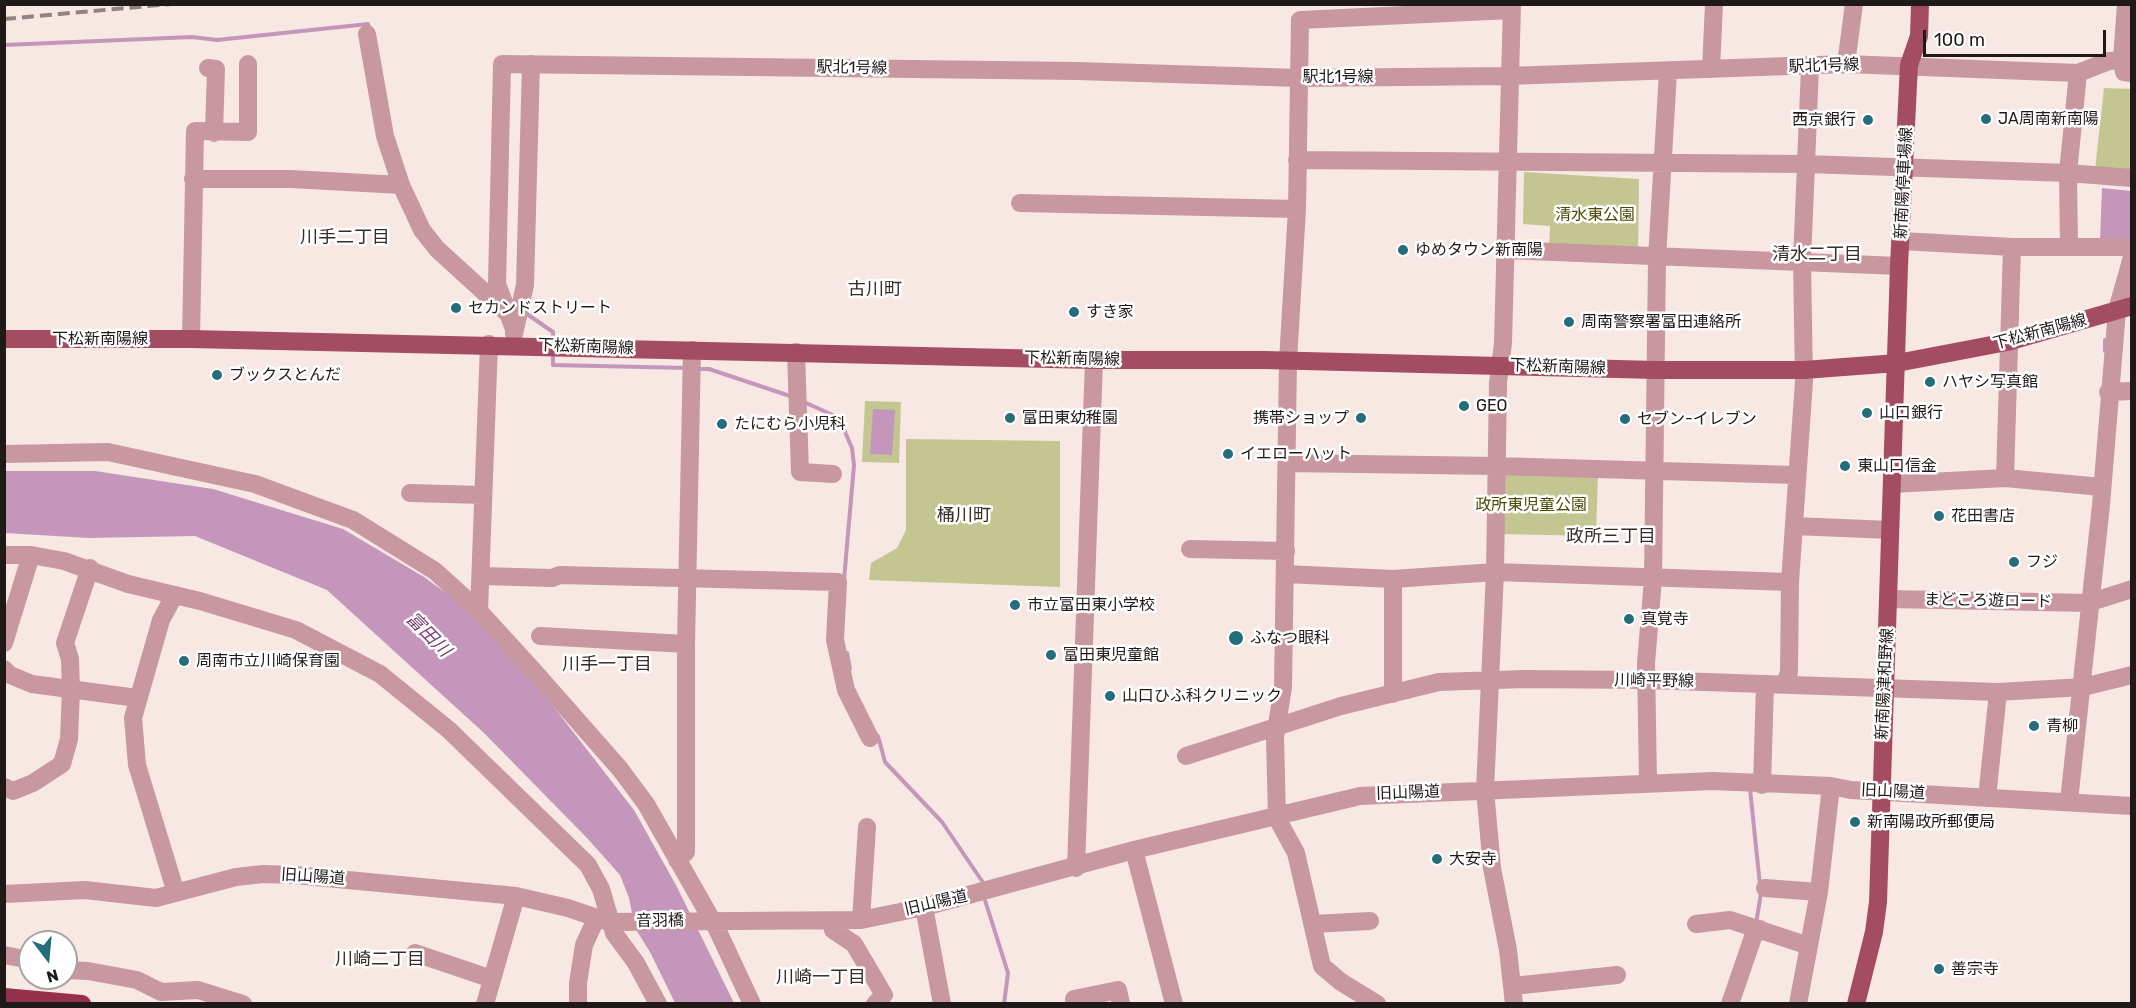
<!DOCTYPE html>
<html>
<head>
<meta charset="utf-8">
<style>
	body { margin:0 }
	#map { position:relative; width:2136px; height:1008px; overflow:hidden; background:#f7e8e3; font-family:Rubik,sans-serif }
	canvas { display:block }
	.frame { position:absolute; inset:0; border:6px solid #1f1a18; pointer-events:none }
	.north { position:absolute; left:18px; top:930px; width:60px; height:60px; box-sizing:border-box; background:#fff; border:2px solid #a5a3a3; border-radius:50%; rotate:164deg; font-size:16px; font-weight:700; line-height:24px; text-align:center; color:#1f1a18 }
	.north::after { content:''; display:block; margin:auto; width:21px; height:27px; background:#256d7a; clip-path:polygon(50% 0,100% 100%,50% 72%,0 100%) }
	.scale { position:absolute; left:1923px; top:30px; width:183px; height:27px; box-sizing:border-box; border:3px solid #1f1a18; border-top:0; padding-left:8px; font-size:18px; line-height:21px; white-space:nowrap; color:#1f1a18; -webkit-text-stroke:4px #fff; paint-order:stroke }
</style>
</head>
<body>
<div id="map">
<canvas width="2136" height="1008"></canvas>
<div class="frame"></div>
<div class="north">N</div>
<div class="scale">100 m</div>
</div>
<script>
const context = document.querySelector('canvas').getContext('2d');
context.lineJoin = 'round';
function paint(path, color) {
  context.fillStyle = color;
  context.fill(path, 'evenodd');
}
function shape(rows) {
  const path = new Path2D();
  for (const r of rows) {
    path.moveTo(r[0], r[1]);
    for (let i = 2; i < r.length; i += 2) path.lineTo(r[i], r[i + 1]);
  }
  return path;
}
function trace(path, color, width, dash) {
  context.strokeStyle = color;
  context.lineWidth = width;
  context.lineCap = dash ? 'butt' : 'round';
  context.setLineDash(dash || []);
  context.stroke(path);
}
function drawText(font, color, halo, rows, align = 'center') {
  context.font = font + ' Rubik,"Noto Sans JP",sans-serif';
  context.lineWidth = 5;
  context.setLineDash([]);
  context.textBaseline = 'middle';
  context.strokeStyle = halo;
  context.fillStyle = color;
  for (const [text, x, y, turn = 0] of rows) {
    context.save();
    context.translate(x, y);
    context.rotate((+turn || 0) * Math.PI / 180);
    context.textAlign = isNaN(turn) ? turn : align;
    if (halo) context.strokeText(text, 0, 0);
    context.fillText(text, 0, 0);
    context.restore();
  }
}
const green = shape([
	[2104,88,2131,89,2131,170,2095,170],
	[1524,172,1639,179,1638,255,1549,251,1550,226,1523,224],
	[865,401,901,402,899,463,862,462],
	[906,439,1060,441,1060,587,869,580,871,563,897,548,906,530],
	[1500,474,1598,475,1596,536,1499,534]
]);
const water = shape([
	[2102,188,2131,191,2131,240,2100,241],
	[873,409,895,410,892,455,870,454],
	[4,471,95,471,213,489,343,529,424,577,489,624,634,810,677,887,734,1003,675,1003,650,952,635,928,629,898,620,875,587,838,484,733,327,590,195,536,89,538,5,533]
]);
const stream = shape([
	[4,45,192,37,217,40,368,24,369,28],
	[524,312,553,332,553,343],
	[2105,351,2105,340],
	[553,354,553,365,687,368],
	[697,369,709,369,793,397],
	[802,401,839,418,852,448,854,465,844,580],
	[847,653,850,669],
	[878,736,885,762,942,822,984,884],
	[1750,789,1760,885],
	[984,897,1008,973,1004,1004],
	[1756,924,1761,893]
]);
const minor = shape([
	[1512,4,1503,343,1498,383,1495,572,1485,790,1492,868,1508,950,1514,1004],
	[2126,4,2122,60,2124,72,2132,73],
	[367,34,385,136,401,185,422,230,437,249,506,312],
	[1846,64,1854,4],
	[208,68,216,69,214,133],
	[1711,69,1714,4],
	[1297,160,1806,164,2068,173,2132,178],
	[193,179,291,179,401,185],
	[1020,203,1297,209],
	[1901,241,2012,247,2132,247],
	[2069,247,2068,173,2078,73],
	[1505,250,1899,266],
	[514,329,497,284,502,64,1077,71,1299,78,1508,76,1846,64,2078,73,2109,61,2122,60,2132,54],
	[514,334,525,285,531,64],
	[191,339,195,131,248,132,248,64],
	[796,352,800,472,833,474],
	[2108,392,2132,391],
	[4,454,108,452,255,484,353,520,435,571,479,611,533,670,620,769,646,804,717,929,752,1004],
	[1288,463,1497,466,1795,475],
	[2005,478,2012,247],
	[1892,484,2005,478,2102,487],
	[410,493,483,495],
	[1794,526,1890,530],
	[1190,549,1286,551],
	[4,555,31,555,64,561,128,584,200,601,296,630,380,674,449,730,588,865,601,889,614,933,636,963,658,1004],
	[1285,574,1393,579,1495,572,1790,582],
	[482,576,552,578,560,575,838,582,835,640,846,690,870,738],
	[174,596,161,620,133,718,137,765,176,893],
	[1889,599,2088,603,2132,589],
	[479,611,489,344],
	[540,636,686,644],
	[4,643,31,555],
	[4,669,10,675,32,684,137,698],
	[1785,684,1789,672,1790,582,1804,381,1802,261,1810,67],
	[1393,694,1393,579],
	[1186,756,1341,706,1439,682,1525,679,1646,680,1998,692,2083,687,2132,675],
	[1648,782,1646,663,1653,579,1657,258,1668,72],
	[1762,785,1765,684],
	[4,787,13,791,33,783,62,764,69,739,71,690,70,659,65,643,90,568],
	[1987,798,1998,692],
	[2069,801,2101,505,2117,310,2132,257],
	[1134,850,1174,1004],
	[677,860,686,852,686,644,692,350],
	[1076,868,1094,360],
	[1765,888,1819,892],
	[4,894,85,890,156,898,236,877,263,874,295,875,516,896,568,908,609,922,861,920,924,907,1134,850,1360,796,1713,781,1831,786,1851,790,2132,806],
	[924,907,942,1004],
	[861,920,867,827],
	[831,921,833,930,854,944,884,995,875,1004],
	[1313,924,1370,921],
	[1696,924,1730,920,1809,946],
	[415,953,492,979],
	[4,955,30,960],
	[66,970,88,971,137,980,161,992,198,990,243,1004],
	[1513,986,1617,975],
	[1074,999,1118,990,1121,1004],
	[485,1004,516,896],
	[578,1004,578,983,584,945,596,919],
	[1377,1004,1341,982,1322,966,1296,853,1277,818,1275,737,1283,687,1288,361,1297,209,1300,20,1511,10],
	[1730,1004,1753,937,1760,929],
	[1798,1004,1819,892,1831,786]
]);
const major = shape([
	[4,339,191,339,1094,360,1265,360,1656,370,1804,370,1897,363,2007,342,2132,306],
	[1856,1004,1874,932,1878,902,1899,266,1909,65,1919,36,1920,4]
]);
const highway = shape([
	[4,997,82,1004]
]);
const rail = shape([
	[4,19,171,4]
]);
const markers = [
	[1986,119,6,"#256d7a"],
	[1868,120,6,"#256d7a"],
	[1403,250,6,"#256d7a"],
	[456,308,6,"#256d7a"],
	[1074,312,6,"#256d7a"],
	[1569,322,6,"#256d7a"],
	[217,375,6,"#256d7a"],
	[1930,382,6,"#256d7a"],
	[1464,406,6,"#256d7a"],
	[1867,413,6,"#256d7a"],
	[1010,418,6,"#256d7a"],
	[1361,418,6,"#256d7a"],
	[1625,419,6,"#256d7a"],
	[722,424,6,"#256d7a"],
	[1228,454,6,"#256d7a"],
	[1845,466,6,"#256d7a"],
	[1939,516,6,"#256d7a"],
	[2014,562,6,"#256d7a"],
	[1015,605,6,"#256d7a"],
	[1629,619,6,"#256d7a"],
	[1236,638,8,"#256d7a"],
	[1051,655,6,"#256d7a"],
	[184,661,6,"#256d7a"],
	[1110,696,6,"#256d7a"],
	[2034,726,6,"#256d7a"],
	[1855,822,6,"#256d7a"],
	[1437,859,6,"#256d7a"],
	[1939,969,6,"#256d7a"]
];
const streetNames = [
	["駅北1号線",1824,66,-2],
	["駅北1号線",852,68,1],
	["駅北1号線",1338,77],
	["新南陽停車場線",1904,183,-87],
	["下松新南陽線",2040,332,-15],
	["下松新南陽線",100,339],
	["下松新南陽線",586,347,2],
	["下松新南陽線",1072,359,1],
	["下松新南陽線",1558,367,2],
	["まどころ遊ロード",1988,601,1],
	["川崎平野線",1654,681,1],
	["新南陽津和野線",1885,684,-87],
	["旧山陽道",1893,792,3],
	["旧山陽道",1408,793,-2],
	["旧山陽道",313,877,4],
	["旧山陽道",936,903,-13],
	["音羽橋",660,921,-1]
];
const poiNames = [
	["JA周南新南陽",1998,119],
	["西京銀行",1856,120,"right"],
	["ゆめタウン新南陽",1415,250],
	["セカンドストリート",468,308],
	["すき家",1086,312],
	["周南警察署富田連絡所",1581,322],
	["ブックスとんだ",229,375],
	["ハヤシ写真館",1942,382],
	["GEO",1476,406],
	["山口銀行",1879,413],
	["富田東幼稚園",1022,418],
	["携帯ショップ",1349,418,"right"],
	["セブン-イレブン",1637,419],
	["たにむら小児科",734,424],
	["イエローハット",1240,454],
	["東山口信金",1857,466],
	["花田書店",1951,516],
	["フジ",2026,562],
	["市立富田東小学校",1027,605],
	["真覚寺",1641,619],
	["ふなつ眼科",1250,638],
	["富田東児童館",1063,655],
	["周南市立川崎保育園",196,661],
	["山口ひふ科クリニック",1122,696],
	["青柳",2046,726],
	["新南陽政所郵便局",1867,822],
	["大安寺",1449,859],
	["善宗寺",1951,969]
];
const parkNames = [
	["清水東公園",1595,215],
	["政所東児童公園",1531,505]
];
const neighbourhoodNames = [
	["川手二丁目",345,238],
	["清水二丁目",1817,255],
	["古川町",875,290],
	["桶川町",964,516],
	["政所三丁目",1611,537],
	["川手一丁目",607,665],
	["川崎二丁目",380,960],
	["川崎一丁目",821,978]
];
const waterNames = [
	["富田川",428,635,45]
];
paint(green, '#c4c691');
paint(water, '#c596bc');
trace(stream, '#c596bc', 4);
trace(minor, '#c997a0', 18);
trace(major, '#a44d62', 18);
trace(highway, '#942f4c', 18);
trace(rail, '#8e8481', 4, [12, 6]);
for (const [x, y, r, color] of markers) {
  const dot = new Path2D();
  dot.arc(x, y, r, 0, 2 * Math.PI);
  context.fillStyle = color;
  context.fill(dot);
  trace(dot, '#fff', 2);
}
drawText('16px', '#1f1a18', '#fff', streetNames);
drawText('16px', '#1f1a18', '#fff', poiNames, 'left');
drawText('16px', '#4b4a02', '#fff', parkNames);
drawText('18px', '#372c28', '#fff', neighbourhoodNames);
drawText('italic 18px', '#7a3f71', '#fff', waterNames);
</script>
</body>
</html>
